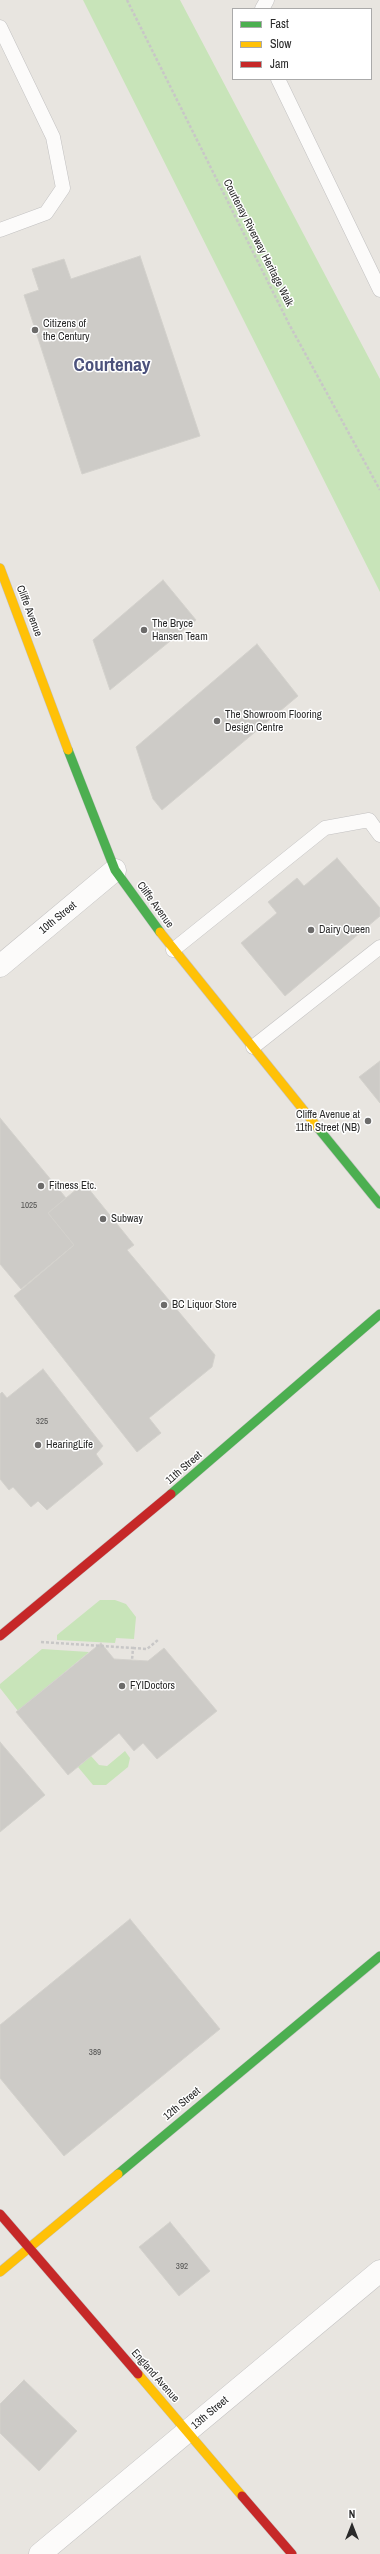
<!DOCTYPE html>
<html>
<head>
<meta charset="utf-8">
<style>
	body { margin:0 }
	#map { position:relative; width:380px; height:2554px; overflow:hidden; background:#e8e5e0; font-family:"Archivo Narrow",sans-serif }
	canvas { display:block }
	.legend { position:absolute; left:232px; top:8px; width:140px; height:72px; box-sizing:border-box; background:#fff; border:1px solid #aaa; margin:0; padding:5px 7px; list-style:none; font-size:12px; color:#2a2a2a }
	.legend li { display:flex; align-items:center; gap:8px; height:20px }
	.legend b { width:20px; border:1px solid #aaa }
	.north { position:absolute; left:332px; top:2506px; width:40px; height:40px; -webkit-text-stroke:3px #fff; paint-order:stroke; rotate:0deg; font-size:11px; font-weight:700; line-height:16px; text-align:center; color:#2a2a2a }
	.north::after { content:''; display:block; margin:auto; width:14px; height:18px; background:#2a2a2a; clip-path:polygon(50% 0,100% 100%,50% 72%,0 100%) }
</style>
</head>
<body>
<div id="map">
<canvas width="380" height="2554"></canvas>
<ul class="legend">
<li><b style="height:5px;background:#4caf50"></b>Fast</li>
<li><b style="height:5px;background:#ffc107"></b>Slow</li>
<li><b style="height:5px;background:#c62828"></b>Jam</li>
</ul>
<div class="north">N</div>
</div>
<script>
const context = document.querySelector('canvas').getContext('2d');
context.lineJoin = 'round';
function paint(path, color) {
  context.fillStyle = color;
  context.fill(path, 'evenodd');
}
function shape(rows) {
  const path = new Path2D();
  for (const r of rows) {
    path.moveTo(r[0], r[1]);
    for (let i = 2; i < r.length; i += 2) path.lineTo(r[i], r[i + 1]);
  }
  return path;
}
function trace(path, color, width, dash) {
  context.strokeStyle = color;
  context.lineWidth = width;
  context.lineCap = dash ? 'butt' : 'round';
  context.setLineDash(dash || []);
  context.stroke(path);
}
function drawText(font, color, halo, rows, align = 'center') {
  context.font = font + ' "Archivo Narrow",sans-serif';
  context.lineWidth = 3;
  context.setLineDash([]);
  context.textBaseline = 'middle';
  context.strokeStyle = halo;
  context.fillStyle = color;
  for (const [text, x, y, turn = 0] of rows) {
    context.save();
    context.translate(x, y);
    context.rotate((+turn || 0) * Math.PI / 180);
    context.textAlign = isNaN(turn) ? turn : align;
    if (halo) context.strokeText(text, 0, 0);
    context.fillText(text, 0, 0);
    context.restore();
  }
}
const green = shape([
	[83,0,180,0,380,379,380,592],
	[100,1600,115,1600,126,1604,136,1617,134,1639,116,1638,115,1643,57,1640,57,1635],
	[42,1649,89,1652,18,1711,0,1688,0,1684],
	[125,1751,130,1758,128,1767,106,1785,93,1785,78,1767,91,1756,99,1765,107,1766]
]);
const building = shape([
	[140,256,200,436,82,474,24,295,39,290,32,269,64,259,71,279,140,256],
	[163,580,196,620,110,690,93,640,163,580],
	[257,644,298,696,162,810,153,799,136,747,257,644],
	[337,858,380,908,380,916,285,996,241,943,277,913,268,902,297,878,304,886,337,858],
	[380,1061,380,1103,359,1077,380,1061],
	[0,1118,66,1198,48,1213,74,1245,21,1289,0,1264,0,1118],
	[84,1183,134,1245,127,1250,215,1355,212,1367,149,1418,161,1433,137,1452,14,1296,74,1245,48,1213,84,1183],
	[43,1369,103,1446,96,1454,103,1464,47,1510,38,1501,31,1507,13,1487,9,1490,0,1479,0,1394,2,1392,7,1398,43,1369],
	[101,1643,114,1659,148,1661,164,1648,217,1711,157,1759,143,1743,134,1751,119,1733,68,1775,16,1712,101,1643],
	[0,1742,45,1795,0,1832,0,1742],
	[130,1919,220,2029,64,2156,0,2078,0,2025,130,1919],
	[170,2222,210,2271,179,2296,139,2247,170,2222],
	[24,2380,77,2431,39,2471,0,2433,0,2404,24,2380]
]);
const path = shape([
	[127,0,289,324,380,490],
	[41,1642,133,1648,132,1660],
	[133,1648,147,1649,158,1640]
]);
const lane = shape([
	[262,9,267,0],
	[0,27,53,137,63,188,46,213,0,230],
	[278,79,380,290],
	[173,950,325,828,369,820,380,835],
	[253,1047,380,947]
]);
const street = shape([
	[0,966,115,870],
	[40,2554,380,2271]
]);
const fast = shape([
	[68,750,115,870,160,932],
	[318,1128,380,1204],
	[171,1494,380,1314],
	[118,2174,380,1956]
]);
const slow = shape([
	[0,568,68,750],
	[160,932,318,1128],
	[0,2272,118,2174],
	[138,2374,242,2496]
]);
const jam = shape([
	[0,1636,171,1494],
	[0,2214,138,2374],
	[242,2496,292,2554]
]);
const markers = [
	[35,330,4,"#6c6b6a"],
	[144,630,4,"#6c6b6a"],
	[217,721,4,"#6c6b6a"],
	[311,930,4,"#6c6b6a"],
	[368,1121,4,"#6c6b6a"],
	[41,1186,4,"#6c6b6a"],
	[103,1219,4,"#6c6b6a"],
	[164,1305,4,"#6c6b6a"],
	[38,1445,4,"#6c6b6a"],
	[122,1686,4,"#6c6b6a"]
];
const numberNames = [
	["1025",29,1206],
	["325",42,1422],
	["389",95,2053],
	["392",182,2267]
];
const streetNames = [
	["Courtenay Riverway Heritage Walk",258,243,63],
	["Cliffe Avenue",29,611,69],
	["Cliffe Avenue",155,905,54],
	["10th Street",58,918,-39],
	["11th Street",184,1468,-41],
	["12th Street",182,2104,-40],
	["England Avenue",155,2376,49],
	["13th Street",210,2413,-40]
];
const poiNames = [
	["Citizens of",43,324],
	["the Century",43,337],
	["The Bryce",152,624],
	["Hansen Team",152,637],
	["The Showroom Flooring",225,715],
	["Design Centre",225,728],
	["Dairy Queen",319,930],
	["Cliffe Avenue at",360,1115,"right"],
	["11th Street (NB)",360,1128,"right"],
	["Fitness Etc.",49,1186],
	["Subway",111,1219],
	["BC Liquor Store",172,1305],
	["HearingLife",46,1445],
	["FYIDoctors",130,1686]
];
const townNames = [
	["Courtenay",112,366]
];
paint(green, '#c8e4b9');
paint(building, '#cdcbc7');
trace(building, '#d3d1cc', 1);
trace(lane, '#c2c1c1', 15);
trace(street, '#c2c1c1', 23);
trace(fast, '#c2c1c1', 10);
trace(slow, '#c2c1c1', 10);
trace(jam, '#c2c1c1', 10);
trace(path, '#c8c7c7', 2.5, [3, 2]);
trace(lane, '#fcfbfa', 14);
trace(street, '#fcfbfa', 22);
trace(fast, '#4caf50', 9);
trace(slow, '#ffc107', 9);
trace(jam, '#c62828', 9);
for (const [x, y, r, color] of markers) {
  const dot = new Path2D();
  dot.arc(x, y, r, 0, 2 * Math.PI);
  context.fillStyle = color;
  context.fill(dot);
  trace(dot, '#fff', 1.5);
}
drawText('9px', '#545453', null, numberNames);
drawText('11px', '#2a2a2a', '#fff', streetNames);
drawText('11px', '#2a2a2a', '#fff', poiNames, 'left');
drawText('bold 19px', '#4b517b', '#fff', townNames);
</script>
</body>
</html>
